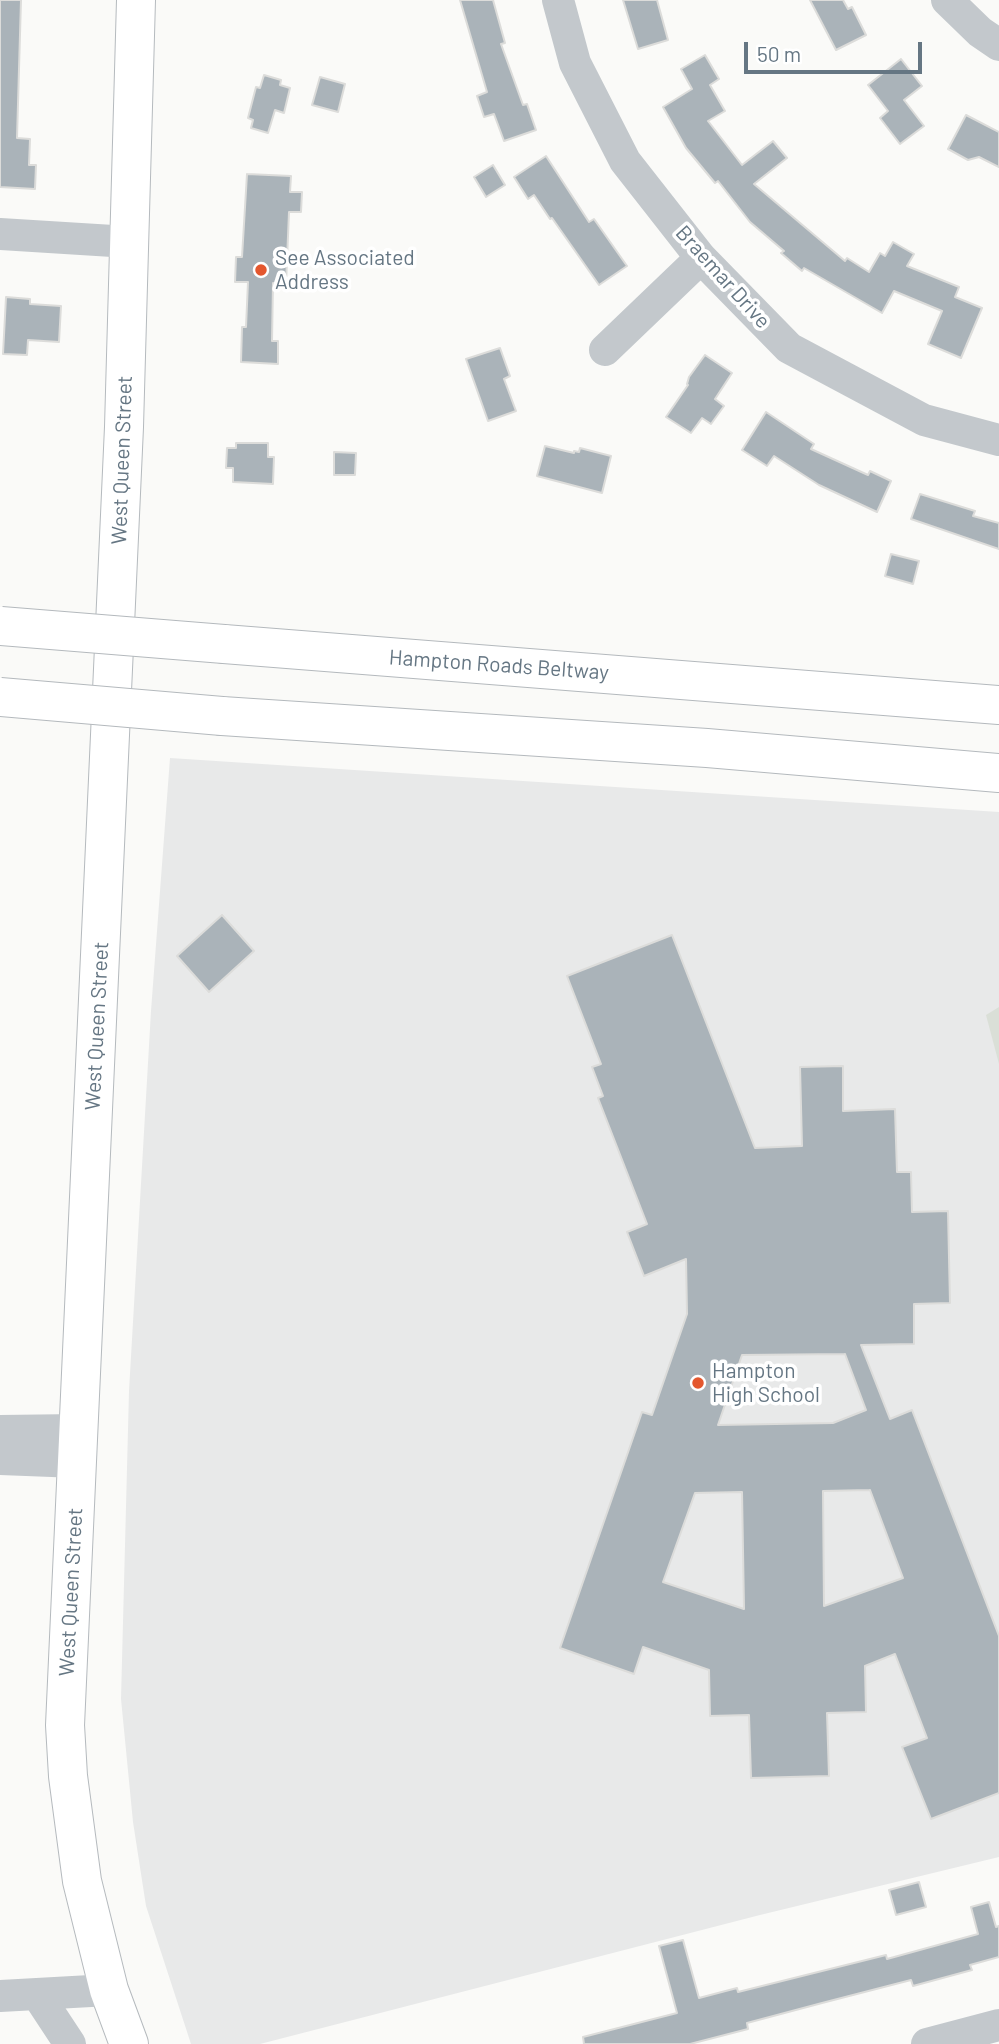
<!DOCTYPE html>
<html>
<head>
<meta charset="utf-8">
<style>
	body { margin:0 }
	#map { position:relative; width:999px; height:2044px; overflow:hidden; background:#fafaf8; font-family:Barlow,sans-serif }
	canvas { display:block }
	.scale { position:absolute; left:744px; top:42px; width:178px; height:32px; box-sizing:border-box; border:4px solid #657683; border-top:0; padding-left:9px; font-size:21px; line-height:24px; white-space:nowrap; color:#657683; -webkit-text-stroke:5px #fff; paint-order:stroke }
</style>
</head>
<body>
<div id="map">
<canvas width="999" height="2044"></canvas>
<div class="scale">50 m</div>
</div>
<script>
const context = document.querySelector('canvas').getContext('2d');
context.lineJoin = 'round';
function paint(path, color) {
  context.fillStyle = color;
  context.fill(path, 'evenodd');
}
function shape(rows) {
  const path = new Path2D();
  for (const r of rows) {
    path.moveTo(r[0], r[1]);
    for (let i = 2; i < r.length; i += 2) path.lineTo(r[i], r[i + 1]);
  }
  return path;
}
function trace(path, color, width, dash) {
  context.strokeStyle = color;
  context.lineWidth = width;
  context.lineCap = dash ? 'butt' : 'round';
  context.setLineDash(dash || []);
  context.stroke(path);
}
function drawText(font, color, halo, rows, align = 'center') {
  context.font = font + ' Barlow,sans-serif';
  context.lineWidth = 7;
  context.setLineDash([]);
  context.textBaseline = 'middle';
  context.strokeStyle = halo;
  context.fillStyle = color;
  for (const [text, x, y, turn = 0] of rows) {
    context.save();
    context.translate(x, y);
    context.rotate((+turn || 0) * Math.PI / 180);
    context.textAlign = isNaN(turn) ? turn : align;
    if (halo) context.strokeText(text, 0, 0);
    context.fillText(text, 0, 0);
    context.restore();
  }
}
const built = shape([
	[170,758,999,812,999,1857,760,1915,260,2044,191,2044,146,1906,133,1822,121,1699,129,1391,151,1011]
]);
const green = shape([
	[999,1007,999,1064,986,1015]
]);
const building = shape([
	[0,0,21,0,17,138,30,139,29,165,36,165,35,189,0,187,0,0],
	[460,0,493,0,505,43,501,44,523,105,527,104,536,130,504,141,494,114,484,117,477,96,487,92,460,0],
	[623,0,657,0,668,40,638,49,623,0],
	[810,0,843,0,848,9,852,7,866,35,836,50,810,0],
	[705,55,719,79,710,85,725,111,708,121,742,165,773,141,787,158,754,184,845,261,847,258,869,272,880,253,885,256,893,242,914,254,907,266,959,287,955,297,982,308,961,358,928,344,942,311,894,291,882,313,804,268,802,271,781,253,784,251,750,222,718,181,715,183,686,148,663,107,692,89,681,69,705,55],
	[901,59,922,86,904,100,924,126,900,144,880,118,888,111,868,85,901,59],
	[264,75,281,80,280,85,290,88,284,113,275,110,268,133,251,128,253,120,248,118,256,87,260,88,264,75],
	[320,77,345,84,338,112,312,105,320,77],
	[966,115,999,132,999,167,979,157,968,160,948,149,966,115],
	[546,156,589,222,594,219,627,266,599,285,552,218,550,219,534,195,528,199,514,177,546,156],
	[493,165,505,185,486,197,474,177,493,165],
	[247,174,291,176,290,192,302,192,301,212,289,212,286,284,273,283,272,341,278,341,278,364,241,362,242,327,246,327,248,282,235,282,236,257,242,257,247,174],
	[6,297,30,299,30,304,61,306,59,342,28,340,27,355,3,354,6,297],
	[500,348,510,376,504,379,516,411,488,421,466,359,500,348],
	[705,355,732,373,715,399,724,406,711,424,702,418,691,433,666,417,688,385,687,384,689,377,705,355],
	[766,412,814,444,811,449,868,475,870,471,891,481,877,512,819,485,774,456,767,466,742,450,766,412],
	[236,443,268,443,268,457,274,457,273,484,233,482,233,468,226,468,227,448,236,448,236,443],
	[545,446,574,453,574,451,579,452,580,448,611,456,602,493,537,476,545,446],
	[334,452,356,453,355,475,334,475,334,452],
	[920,494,975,511,973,516,999,523,999,549,911,519,920,494],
	[891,554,919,561,913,584,885,576,891,554],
	[222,915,254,951,209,992,177,956,222,915],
	[672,935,755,1148,802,1146,800,1067,843,1066,843,1111,895,1109,897,1172,911,1172,912,1212,948,1211,950,1303,914,1304,914,1344,861,1345,890,1419,912,1410,999,1636,999,1793,931,1819,902,1747,927,1738,895,1654,865,1666,866,1712,827,1713,829,1776,751,1778,749,1715,710,1716,709,1670,643,1647,634,1674,560,1648,642,1412,652,1415,687,1314,686,1259,644,1276,627,1232,647,1224,598,1098,603,1096,592,1067,601,1064,567,976,672,935],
	[845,1354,866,1410,833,1423,718,1425,742,1355,845,1354],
	[870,1490,903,1578,824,1606,823,1491,870,1490],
	[742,1492,744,1609,663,1582,695,1493,742,1492],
	[919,1882,926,1907,896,1915,889,1890,919,1882],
	[989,1902,996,1927,999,1926,999,1957,970,1965,972,1970,913,1986,911,1980,822,2003,747,2023,748,2029,690,2044,584,2044,583,2037,677,2013,659,1946,683,1940,699,1998,737,1988,738,1992,886,1955,887,1959,978,1934,971,1907,989,1902]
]);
const minor = shape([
	[558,0,575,63,625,161,701,258,789,348,924,420,999,440],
	[947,0,980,32,999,45],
	[0,234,129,242],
	[605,350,701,258],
	[0,1431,79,1430],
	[0,1459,78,1462],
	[37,1994,70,2044],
	[0,1996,109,1990],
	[927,2044,999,2025]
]);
const major = shape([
	[129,2044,109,1990,82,1881,68,1776,65,1725,124,427,136,0]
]);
const highway = shape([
	[224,644,999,705],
	[222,716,707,748,999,773]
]);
const highwayBridge = shape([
	[1,626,224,644],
	[0,697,222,716]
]);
const markers = [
	[261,270,7,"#e4572e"],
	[698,1383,7,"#e4572e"]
];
const poiNames = [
	["See Associated",275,258],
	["Address",275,282],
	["Hampton",712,1371],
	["High School",712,1395]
];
const streetNames = [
	["Braemar Drive",723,277,48],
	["West Queen Street",122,460,-88],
	["Hampton Roads Beltway",499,665,4],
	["West Queen Street",97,1026,-87],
	["West Queen Street",71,1592,-87]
];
paint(built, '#e8e9e9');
paint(green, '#dadfd7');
paint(building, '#aab3b9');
trace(building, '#dcdcda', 2);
trace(major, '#b5babe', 40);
trace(highway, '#b4b9bd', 40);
trace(minor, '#c3c8cc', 32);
trace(major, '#fff', 38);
trace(highway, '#fff', 38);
trace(highwayBridge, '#b4b9bd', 40, []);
trace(highwayBridge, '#fff', 38);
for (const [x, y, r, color] of markers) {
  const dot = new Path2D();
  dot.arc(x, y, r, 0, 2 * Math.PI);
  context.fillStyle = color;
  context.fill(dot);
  trace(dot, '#fff', 2.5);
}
drawText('21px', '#657683', '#fff', poiNames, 'left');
drawText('21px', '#657683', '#fff', streetNames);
</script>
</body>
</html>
